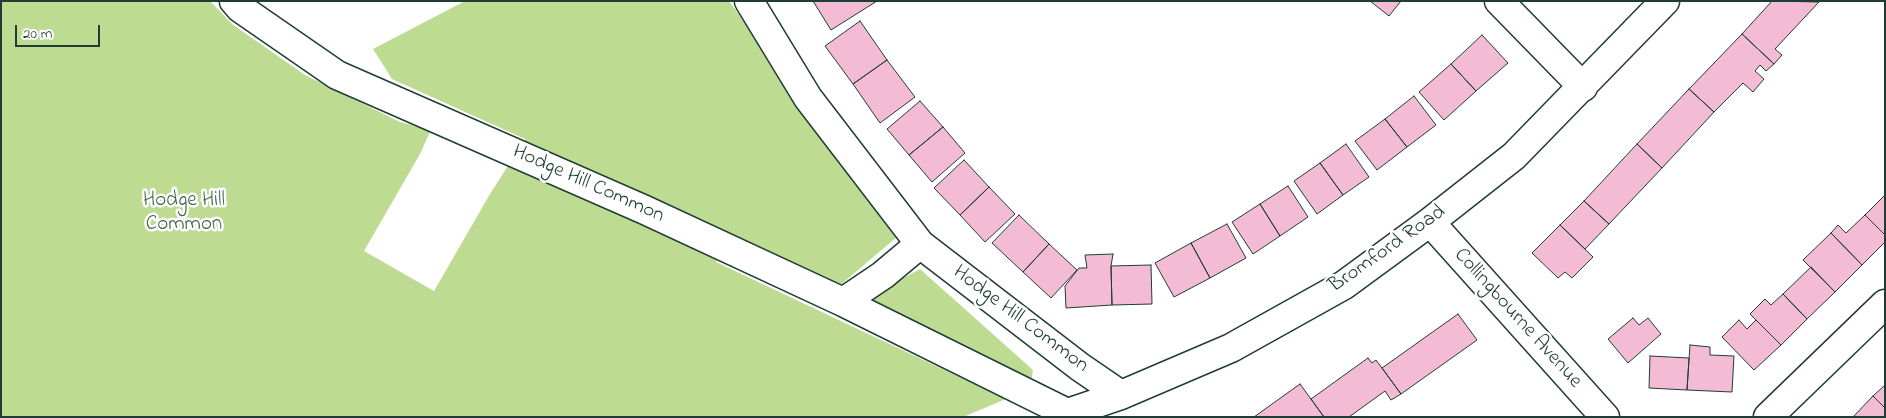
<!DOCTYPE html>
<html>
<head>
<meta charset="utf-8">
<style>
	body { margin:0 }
	#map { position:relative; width:1886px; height:418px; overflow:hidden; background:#fff; font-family:"Indie Flower",sans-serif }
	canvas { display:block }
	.frame { position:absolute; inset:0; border:2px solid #1f3d34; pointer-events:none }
	.scale { position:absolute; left:15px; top:25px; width:85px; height:22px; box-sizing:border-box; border:2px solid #1f3d34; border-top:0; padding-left:6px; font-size:15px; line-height:18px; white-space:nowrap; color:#1f3d34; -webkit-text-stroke:4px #fff; paint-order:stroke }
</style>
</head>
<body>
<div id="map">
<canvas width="1886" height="418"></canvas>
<div class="frame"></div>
<div class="scale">20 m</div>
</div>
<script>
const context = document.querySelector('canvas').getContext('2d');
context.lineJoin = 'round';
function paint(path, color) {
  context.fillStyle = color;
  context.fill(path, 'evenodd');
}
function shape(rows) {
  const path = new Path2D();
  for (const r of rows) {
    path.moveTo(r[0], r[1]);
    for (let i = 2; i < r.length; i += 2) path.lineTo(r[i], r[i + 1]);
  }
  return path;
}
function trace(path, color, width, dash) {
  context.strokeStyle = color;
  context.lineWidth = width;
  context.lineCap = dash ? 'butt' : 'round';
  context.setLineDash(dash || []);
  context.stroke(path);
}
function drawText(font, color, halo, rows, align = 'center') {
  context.font = font + ' "Indie Flower",sans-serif';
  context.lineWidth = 5;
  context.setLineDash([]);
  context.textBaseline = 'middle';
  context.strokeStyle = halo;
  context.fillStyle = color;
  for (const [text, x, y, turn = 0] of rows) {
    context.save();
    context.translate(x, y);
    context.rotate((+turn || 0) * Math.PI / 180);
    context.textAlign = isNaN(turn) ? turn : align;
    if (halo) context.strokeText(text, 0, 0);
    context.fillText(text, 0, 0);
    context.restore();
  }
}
const green = shape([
	[1,1,210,1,232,24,305,75,400,122,431,130,420,154,364,251,434,291,490,194,525,139,392,79,373,49,465,1,729,1,897,237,838,287,730,242,716,262,1006,399,963,417,1,417],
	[920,269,1033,370,1031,382,865,299]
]);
const building = shape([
	[813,1,877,1,831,30,813,1],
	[1370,1,1401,1,1389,16,1370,1],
	[1772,1,1819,2,1775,49,1782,55,1774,64,1742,34,1772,1],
	[860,21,887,60,853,84,825,46,860,21],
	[1742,34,1774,64,1766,71,1760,65,1755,71,1764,79,1753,92,1743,83,1714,112,1689,89,1742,34],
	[1482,35,1508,63,1476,91,1451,64,1482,35],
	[887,60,915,97,880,123,853,84,887,60],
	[1451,64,1476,91,1444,120,1419,92,1451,64],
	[1689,89,1714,112,1662,168,1637,144,1689,89],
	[1414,96,1436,125,1407,147,1385,119,1414,96],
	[920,101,943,127,909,155,887,129,920,101],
	[1385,119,1407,147,1377,170,1355,141,1385,119],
	[943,127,965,153,932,182,909,155,943,127],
	[1346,144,1369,177,1343,195,1320,163,1346,144],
	[1637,144,1662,168,1609,224,1584,201,1637,144],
	[964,160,989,187,960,215,934,188,964,160],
	[1320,163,1343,195,1317,214,1294,181,1320,163],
	[1288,186,1308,217,1280,236,1260,204,1288,186],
	[989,187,1015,214,985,242,960,215,989,187],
	[1885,195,1885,235,1865,215,1885,195],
	[1584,201,1609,224,1585,249,1560,225,1584,201],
	[1260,204,1280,236,1253,254,1232,222,1260,204],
	[1019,215,1049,244,1023,272,992,243,1019,215],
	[1865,215,1885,235,1885,242,1862,265,1831,233,1838,225,1846,233,1865,215],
	[1227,224,1246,258,1210,278,1191,243,1227,224],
	[1560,225,1593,257,1572,278,1565,272,1558,278,1532,253,1560,225],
	[1831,233,1862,265,1835,292,1803,260,1831,233],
	[1191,243,1210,278,1174,297,1155,263,1191,243],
	[1049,244,1077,270,1051,298,1023,272,1049,244],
	[1113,254,1111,266,1112,305,1066,308,1065,286,1079,268,1087,268,1085,255,1113,254],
	[1151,265,1152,304,1112,305,1111,266,1151,265],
	[1811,267,1835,292,1807,319,1783,294,1811,267],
	[1783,294,1807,319,1781,345,1750,314,1765,299,1771,305,1783,294],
	[1458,314,1477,340,1401,394,1382,368,1458,314],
	[1633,318,1639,325,1648,318,1661,334,1628,363,1608,339,1633,318],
	[1739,320,1747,329,1756,320,1781,345,1754,370,1722,337,1739,320],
	[1690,345,1710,347,1710,355,1734,356,1732,392,1687,390,1690,345],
	[1650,356,1689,358,1687,390,1649,388,1650,356],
	[1368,358,1372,363,1376,360,1401,394,1391,400,1385,391,1349,417,1324,417,1311,399,1368,358],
	[1300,384,1324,417,1254,417,1300,384],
	[1885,385,1885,408,1873,396,1885,385],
	[1873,396,1885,408,1885,417,1853,417,1873,396]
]);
const minor = shape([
	[234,1,240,8,337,75,645,210,843,302,1067,413],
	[749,1,808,98,920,244],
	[1499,1,1583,87],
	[1430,222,1605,417],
	[843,302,883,275,920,244,1080,367,1121,395],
	[1056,417,1121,395,1231,348,1344,285,1430,222,1514,156,1665,1],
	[1768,417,1885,304]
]);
const streetNames = [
	["Hodge Hill Common",588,185,24],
	["Bromford Road",1388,250,-35],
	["Collingbourne Avenue",1517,319,48],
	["Hodge Hill Common",1020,320,37]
];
const parkNames = [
	["Hodge Hill",184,202],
	["Common",184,226]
];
paint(green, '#bedb92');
paint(building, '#f4bcd4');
trace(building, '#1f3d34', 1);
trace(minor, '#1f3d34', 31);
trace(minor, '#fff', 28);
drawText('21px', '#1f3d34', '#fff', streetNames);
drawText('21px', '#47644c', '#fff', parkNames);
</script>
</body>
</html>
